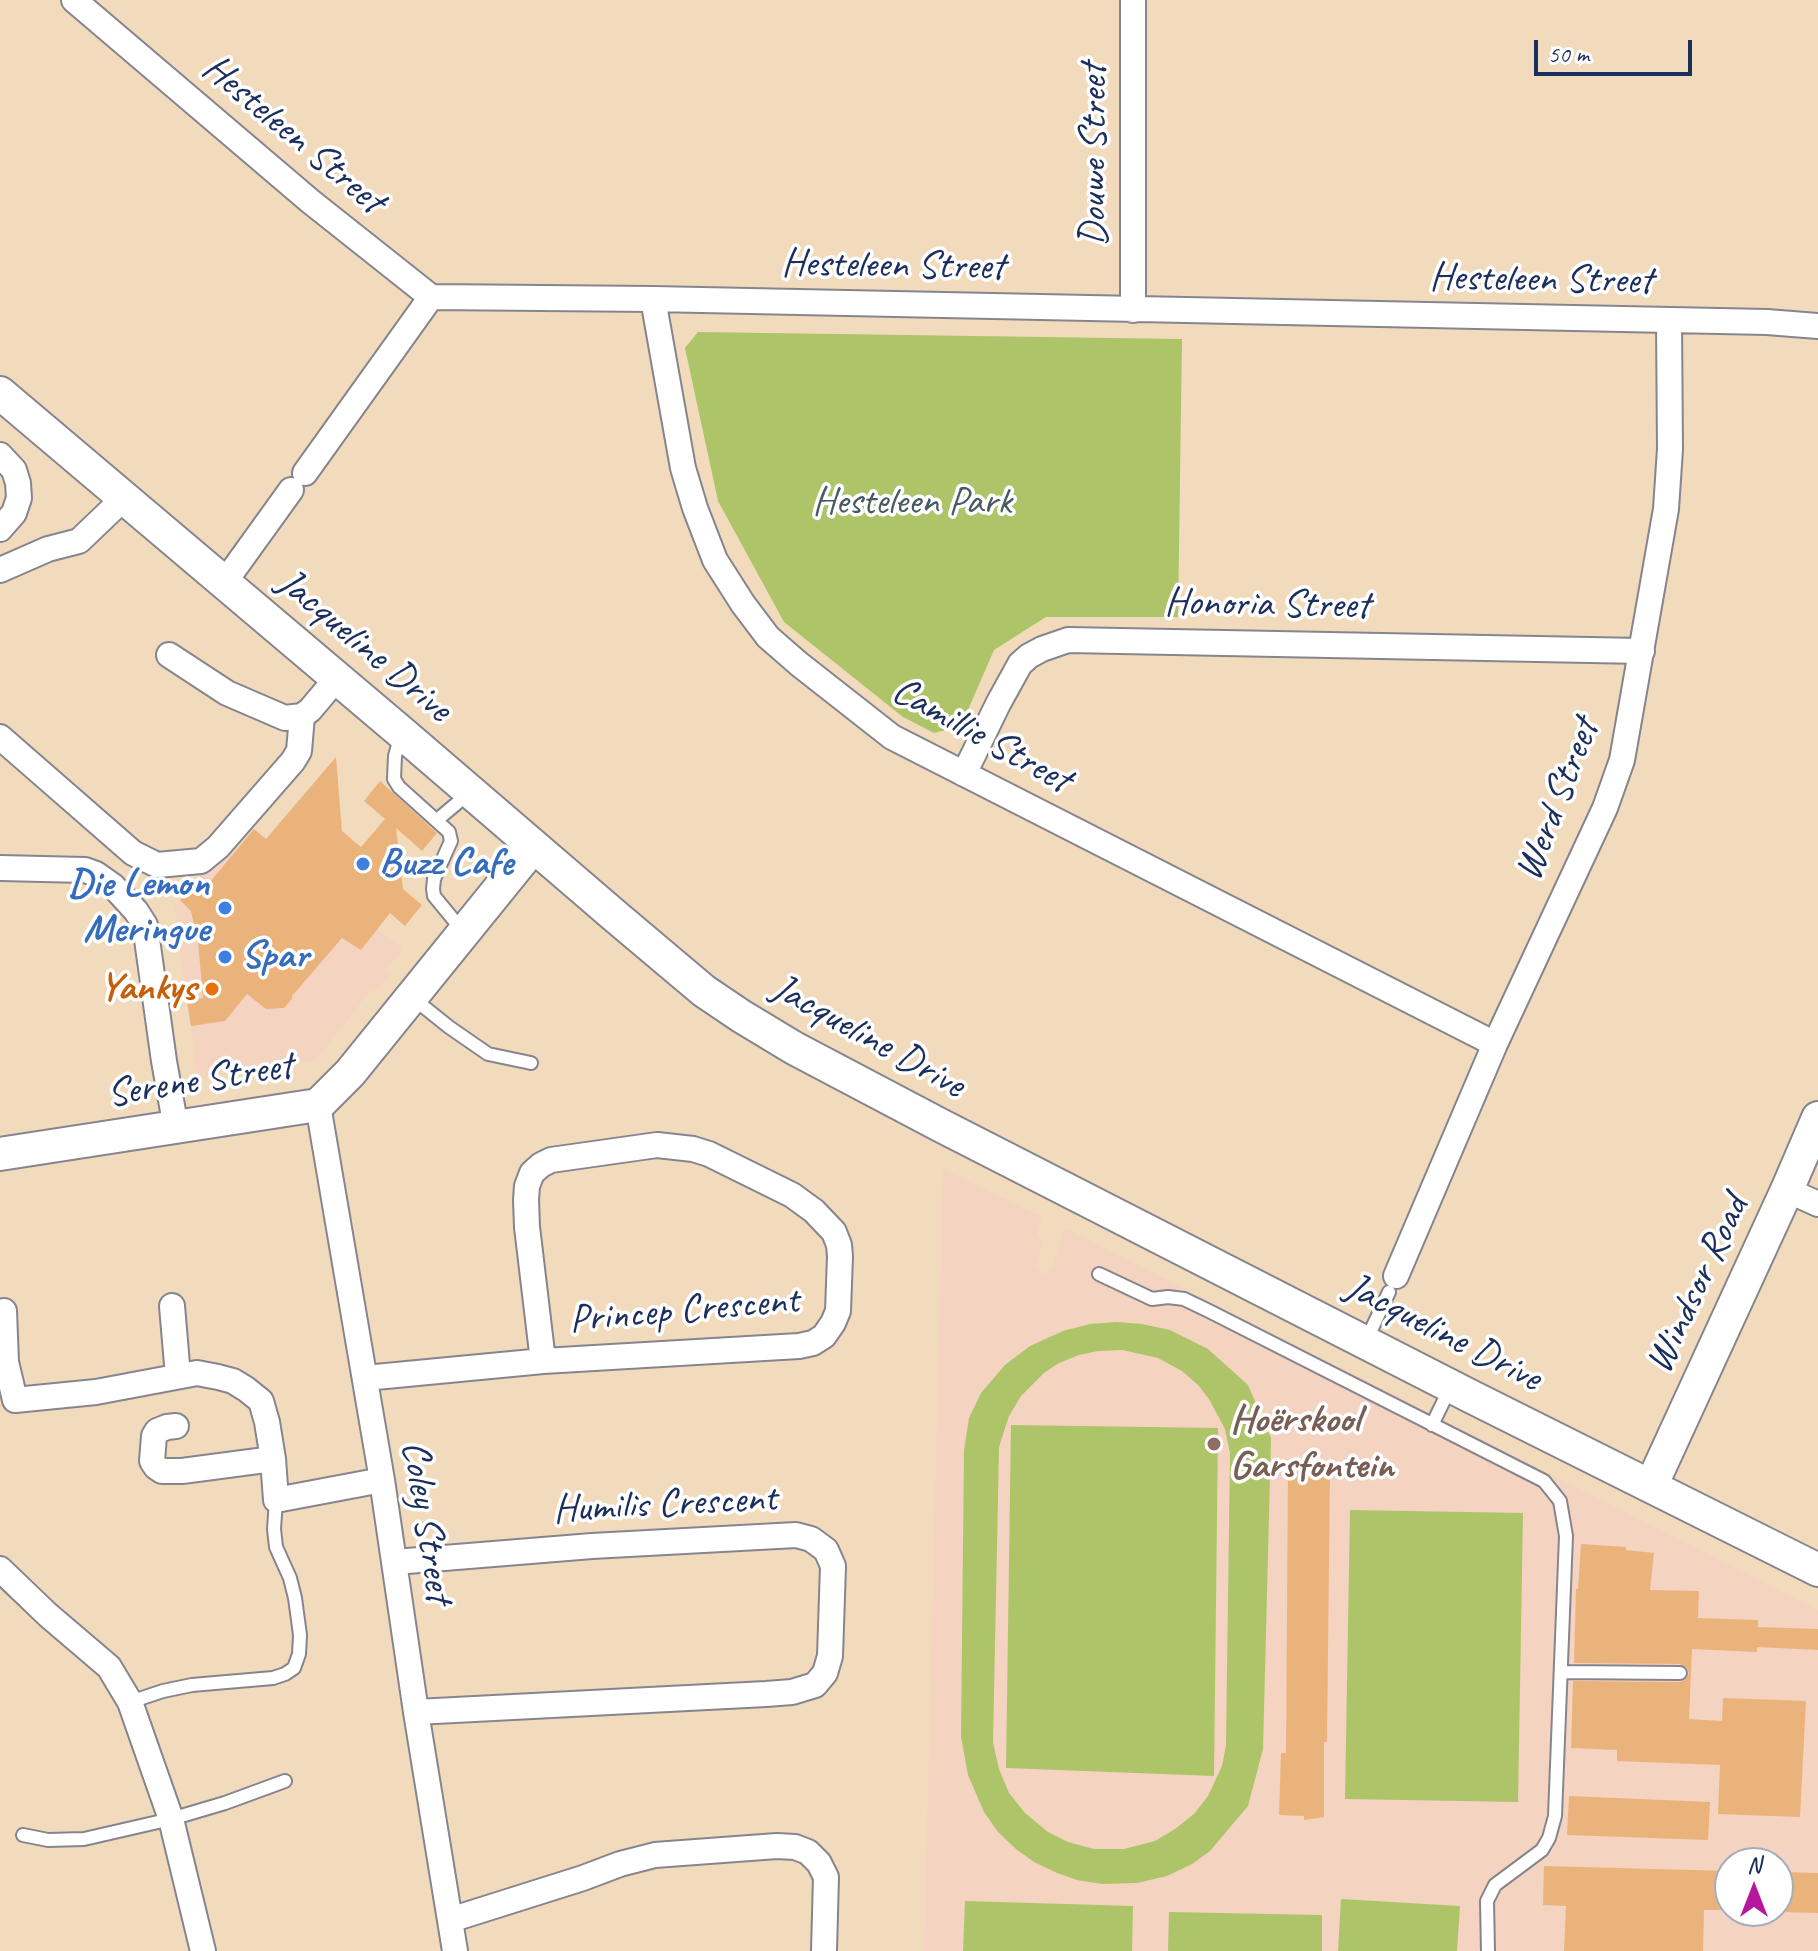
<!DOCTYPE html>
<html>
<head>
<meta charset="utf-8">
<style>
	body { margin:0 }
	#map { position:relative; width:1818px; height:1951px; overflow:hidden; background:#f2dbbd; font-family:Caveat,sans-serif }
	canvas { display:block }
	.north { position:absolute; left:1714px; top:1847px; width:80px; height:80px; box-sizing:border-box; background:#fff; border:2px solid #a4acbf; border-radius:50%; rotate:0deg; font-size:22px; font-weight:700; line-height:32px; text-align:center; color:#1b2f5e }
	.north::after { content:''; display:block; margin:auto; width:28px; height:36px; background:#b5179e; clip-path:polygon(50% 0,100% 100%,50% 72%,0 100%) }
	.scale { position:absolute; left:1534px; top:40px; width:158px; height:36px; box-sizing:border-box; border:4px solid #1b2f5e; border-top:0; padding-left:10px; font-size:24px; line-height:28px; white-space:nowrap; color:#1b2f5e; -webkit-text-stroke:6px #fff; paint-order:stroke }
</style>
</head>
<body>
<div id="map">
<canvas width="1818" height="1951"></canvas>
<div class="north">N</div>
<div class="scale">50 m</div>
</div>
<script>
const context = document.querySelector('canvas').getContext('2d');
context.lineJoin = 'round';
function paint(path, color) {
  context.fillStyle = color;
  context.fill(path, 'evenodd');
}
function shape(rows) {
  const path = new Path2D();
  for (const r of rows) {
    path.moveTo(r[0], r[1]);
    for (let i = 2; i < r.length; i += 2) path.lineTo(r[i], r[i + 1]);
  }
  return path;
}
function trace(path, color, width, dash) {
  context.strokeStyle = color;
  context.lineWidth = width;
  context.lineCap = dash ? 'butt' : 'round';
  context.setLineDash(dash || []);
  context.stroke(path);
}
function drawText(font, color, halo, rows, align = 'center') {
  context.font = font + ' Caveat,sans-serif';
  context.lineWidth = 7;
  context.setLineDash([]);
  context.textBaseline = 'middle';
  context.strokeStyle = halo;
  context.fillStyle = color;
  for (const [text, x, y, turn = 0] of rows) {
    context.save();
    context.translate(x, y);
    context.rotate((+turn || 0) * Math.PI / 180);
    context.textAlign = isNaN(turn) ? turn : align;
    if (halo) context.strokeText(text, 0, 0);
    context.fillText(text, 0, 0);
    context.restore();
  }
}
const built = shape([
	[248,824,403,949,386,970,390,974,375,992,371,990,316,1060,198,1079,174,906],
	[943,1169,1042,1217,1037,1236,1043,1239,1035,1269,1047,1274,1051,1270,1065,1228,1818,1610,1818,1951,924,1951],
	[1730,1863,1778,1863,1778,1911,1730,1911]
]);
const green = shape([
	[698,332,1182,339,1178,617,1046,617,994,650,961,726,934,733,903,717,784,622,718,501,685,348],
	[1117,1322,1142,1324,1170,1330,1208,1349,1248,1385,1271,1438,1263,1749,1248,1806,1210,1851,1192,1864,1167,1876,1137,1883,1102,1884,1077,1880,1057,1873,1034,1862,1016,1849,998,1832,984,1812,968,1775,961,1737,964,1450,969,1418,981,1393,1005,1365,1030,1346,1063,1331,1090,1324],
	[1122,1350,1158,1358,1182,1371,1198,1385,1209,1399,1225,1429,1230,1453,1226,1745,1222,1766,1208,1796,1194,1814,1175,1829,1155,1841,1124,1849,1094,1849,1068,1842,1048,1832,1025,1813,1009,1793,999,1769,993,1743,999,1447,1009,1416,1021,1396,1044,1373,1059,1363,1079,1355,1098,1351],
	[1011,1425,1218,1428,1214,1776,1006,1768],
	[1350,1510,1523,1513,1518,1802,1345,1799],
	[1341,1899,1460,1906,1457,1951,1338,1951],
	[965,1901,1133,1906,1132,1951,963,1951],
	[1169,1912,1322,1915,1322,1951,1168,1951]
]);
const building = shape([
	[336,757,342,831,361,847,385,819,364,801,380,781,437,833,422,851,396,828,403,889,422,905,405,926,390,913,361,950,342,938,292,996,292,999,284,1008,266,1009,247,994,225,1021,191,1026,187,1001,203,998,198,941,191,911,180,900,201,876,210,882,254,829,266,839],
	[1288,1471,1330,1471,1327,1742,1324,1742,1324,1817,1304,1820,1304,1816,1279,1815,1281,1753,1286,1753],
	[1581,1544,1626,1547,1626,1550,1654,1553,1650,1590,1699,1591,1698,1618,1758,1620,1758,1627,1818,1629,1818,1650,1757,1647,1757,1652,1692,1649,1689,1719,1722,1721,1723,1698,1806,1701,1800,1817,1718,1814,1720,1765,1617,1761,1617,1750,1571,1748,1573,1681,1680,1682,1685,1680,1689,1674,1687,1668,1680,1664,1574,1663,1576,1589,1578,1589],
	[1569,1796,1710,1802,1708,1840,1567,1835],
	[1544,1866,1730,1871,1730,1910,1704,1910,1703,1951,1564,1951,1566,1906,1543,1905],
	[1778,1872,1818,1873,1818,1913,1778,1912]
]);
const service = shape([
	[401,735,395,756,394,779,399,787,449,832,451,841,434,879,433,889,434,896,462,930],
	[437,820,468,794],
	[414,999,449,1027,488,1054,531,1063],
	[1099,1274,1152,1299,1168,1297,1184,1299,1209,1311,1544,1481,1560,1501,1566,1536,1555,1816,1549,1838,1542,1850,1495,1885,1487,1901,1488,1951],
	[1366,1341,1389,1292],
	[1432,1425,1450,1388],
	[1562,1672,1680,1673],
	[130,1702,163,1691,192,1685,273,1678,285,1674,294,1668,299,1654,300,1635,295,1598,290,1578,276,1547,274,1529,276,1500],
	[23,1835,48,1840,84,1839,171,1819,225,1803,285,1781]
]);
const minor = shape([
	[74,0,310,201,431,297,653,299,1767,322,1818,326],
	[653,299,683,468,695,508,715,560,743,604,768,637,799,664,892,737,1495,1044],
	[1133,310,1133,0],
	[0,455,14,470,18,483,19,498,14,513,0,529],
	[305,473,431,297],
	[0,570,48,549,79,541,124,498],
	[224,583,291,490],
	[169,655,227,693,285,718,302,716,310,710,337,678],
	[0,737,133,853,157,865,201,861,218,847,293,761,299,751,302,716],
	[964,774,998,704,1020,664,1029,656,1042,649,1068,640,1642,651],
	[0,868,85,870,96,874,113,886,136,911,145,925,164,1061,176,1128],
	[318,1105,382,1480,416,1712,455,1951],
	[1787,1190,1818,1204],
	[1396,1276,1495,1044,1605,808,1622,760,1666,509,1670,449,1669,321],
	[172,1306,178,1376],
	[4,1311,6,1362,15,1400,96,1392,197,1373,218,1377,233,1381,246,1389,261,1401,267,1422,273,1459,276,1500,382,1480],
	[365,1378,543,1361,527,1227,526,1200,527,1186,532,1173,541,1165,551,1160,657,1145,693,1149,709,1154,792,1195,814,1211,834,1232,839,1245,840,1256,838,1311,833,1323,824,1336,813,1343,799,1346,543,1361],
	[176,1426,167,1427,157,1431,154,1436,152,1461,156,1467,162,1471,182,1471,273,1459],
	[395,1562,592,1546,796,1535,811,1539,826,1550,833,1566,830,1656,825,1673,815,1685,792,1692,766,1694,416,1712],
	[0,1569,48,1615,109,1667,130,1702,171,1819,203,1951],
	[450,1920,583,1878,620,1864,655,1855,777,1846,795,1847,808,1852,819,1863,826,1877,824,1951]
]);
const tertiary = shape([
	[0,393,402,733,615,916,704,991,741,1016,794,1048,940,1125,1470,1396,1818,1570],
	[0,1154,318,1105,350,1073,533,847],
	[1651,1486,1787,1190,1818,1118]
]);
const markers = [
	[363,864,8,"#3f7fe0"],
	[225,908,8,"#3f7fe0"],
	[225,957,8,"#3f7fe0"],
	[212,989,8,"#e8710a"],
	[1214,1444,8,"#8d6e63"]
];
const streetNames = [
	["Hesteleen Street",293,135,40],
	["Douwe Street",1095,155,-90],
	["Hesteleen Street",893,266,1],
	["Hesteleen Street",1541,280,1],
	["Honoria Street",1267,605,1],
	["Jacqueline Drive",364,646,40],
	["Camillie Street",981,736,29],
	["Werd Street",1558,800,-69],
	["Jacqueline Drive",868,1037,29],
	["Serene Street",200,1081,-9],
	["Windsor Road",1698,1285,-65],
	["Princep Crescent",684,1311,-5],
	["Jacqueline Drive",1443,1333,27],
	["Humilis Crescent",665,1505,-3],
	["Coley Street",426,1522,81]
];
const parkNames = [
	["Hesteleen Park",912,503]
];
const shopNames = [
	["Buzz Cafe",379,864],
	["Die Lemon",209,885,"right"],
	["Meringue",209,931,"right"],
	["Spar",241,957]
];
const foodNames = [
	["Yankys",196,989]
];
const educationNames = [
	["Hoërskool",1230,1421],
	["Garsfontein",1230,1467]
];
paint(built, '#f4d3c1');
paint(green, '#adc469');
paint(building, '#ebb37c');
trace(service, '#86858e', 16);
trace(minor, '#86858e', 28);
trace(tertiary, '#86858e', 36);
trace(service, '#fff', 12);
trace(minor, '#fff', 24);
trace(tertiary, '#fff', 32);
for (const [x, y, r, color] of markers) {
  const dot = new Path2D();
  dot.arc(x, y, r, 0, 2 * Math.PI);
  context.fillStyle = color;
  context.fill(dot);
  trace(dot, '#fff', 3);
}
drawText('40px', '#1b2f5e', '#fff', streetNames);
drawText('40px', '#475c61', '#fff', parkNames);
drawText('bold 40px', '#366cbe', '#fff', shopNames, 'left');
drawText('bold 40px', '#c56008', '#fff', foodNames, 'right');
drawText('bold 40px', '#785e54', '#fff', educationNames, 'left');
</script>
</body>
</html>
